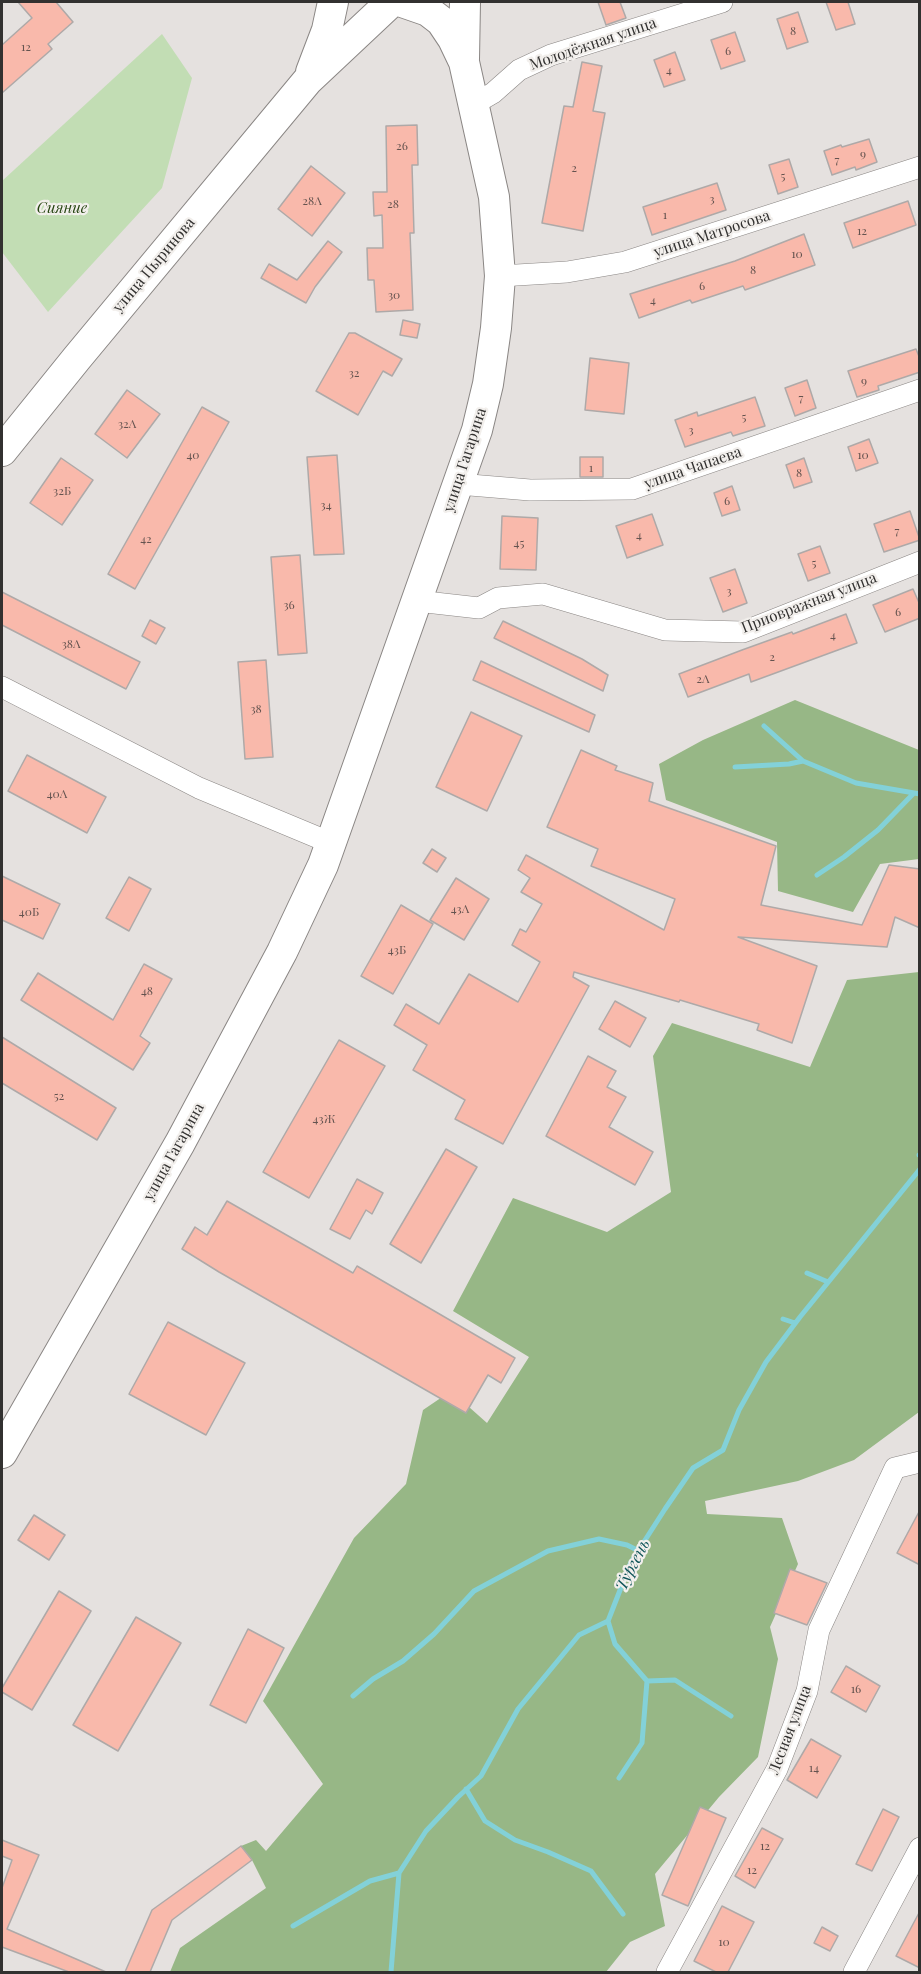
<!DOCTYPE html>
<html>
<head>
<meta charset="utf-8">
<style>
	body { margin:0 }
	#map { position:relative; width:921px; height:1974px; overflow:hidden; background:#e5e1df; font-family:"Playfair Display",serif }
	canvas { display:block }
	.frame { position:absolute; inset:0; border:3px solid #323130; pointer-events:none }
</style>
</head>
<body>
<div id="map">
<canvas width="921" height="1974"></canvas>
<div class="frame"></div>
</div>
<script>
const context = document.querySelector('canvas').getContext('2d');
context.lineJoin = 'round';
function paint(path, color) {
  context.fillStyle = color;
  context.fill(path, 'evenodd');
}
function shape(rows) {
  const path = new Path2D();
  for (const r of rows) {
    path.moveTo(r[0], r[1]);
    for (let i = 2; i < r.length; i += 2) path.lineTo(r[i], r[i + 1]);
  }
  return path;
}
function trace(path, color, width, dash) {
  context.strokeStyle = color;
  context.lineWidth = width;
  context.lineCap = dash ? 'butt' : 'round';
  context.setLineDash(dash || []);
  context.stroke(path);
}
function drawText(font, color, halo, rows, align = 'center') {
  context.font = font + ' "Playfair Display",serif';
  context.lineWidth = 4.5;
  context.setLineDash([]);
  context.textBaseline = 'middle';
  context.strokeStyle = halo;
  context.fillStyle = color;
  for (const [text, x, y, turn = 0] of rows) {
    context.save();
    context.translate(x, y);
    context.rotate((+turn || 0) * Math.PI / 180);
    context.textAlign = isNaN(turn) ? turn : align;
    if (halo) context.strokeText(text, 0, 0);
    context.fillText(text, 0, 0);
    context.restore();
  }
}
const green = shape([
	[162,34,192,78,162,188,48,312,2,252,2,181]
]);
const forest = shape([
	[795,700,919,750,919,859,880,864,853,912,778,891,777,842,666,800,659,764,703,740],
	[919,972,919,1412,854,1460,798,1481,705,1501,707,1514,782,1518,798,1564,770,1627,778,1659,758,1757,719,1797,655,1874,665,1926,630,1942,606,1972,170,1972,180,1948,266,1888,252,1860,241,1846,256,1840,266,1851,323,1784,263,1701,354,1538,406,1484,423,1410,451,1391,487,1423,529,1357,453,1311,513,1198,607,1232,671,1192,653,1056,672,1023,810,1067,847,980]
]);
const stream = shape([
	[764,726,803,761,856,783,920,794],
	[735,767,789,764,803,761],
	[817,875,844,857,878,830,913,794],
	[919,1155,920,1155],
	[807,1273,828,1282],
	[783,1319,795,1323],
	[608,1621,615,1644,647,1681,642,1743,619,1778],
	[647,1681,675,1680,731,1716],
	[353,1696,373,1679,403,1661,434,1634,474,1591,548,1551,599,1539,627,1545,639,1551],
	[466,1789,485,1821,515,1840,548,1852,591,1871,623,1914],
	[293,1926,370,1881,399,1873],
	[391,1972,399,1873,426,1831,458,1797,481,1776,518,1709,579,1635,608,1621,631,1562,665,1509,693,1468,723,1450,739,1410,766,1362,800,1317,920,1169]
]);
const building = shape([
	[18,2,56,2,73,22,48,44,52,49,2,93,2,45,32,18,18,2],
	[598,2,620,2,626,18,606,25,598,2],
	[826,2,848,2,855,24,836,30,826,2],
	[798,12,808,42,787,49,777,19,798,12],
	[735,32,745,61,721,69,711,40,735,32],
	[675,52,685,80,664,87,654,60,675,52],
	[582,62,602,66,593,111,605,113,583,231,542,223,564,106,573,107,582,62],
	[417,125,418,165,412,165,414,233,410,233,413,310,376,312,374,280,368,280,367,248,383,248,382,215,374,216,373,192,387,192,386,126,417,125],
	[869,139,877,162,856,170,855,167,832,175,824,151,841,145,842,147,869,139],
	[789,159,798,187,778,194,769,165,789,159],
	[311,166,345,193,312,236,278,209,311,166],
	[717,183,726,210,652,235,643,207,717,183],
	[908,201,916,225,853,248,844,223,908,201],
	[804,234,815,265,745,290,743,286,692,303,690,300,639,318,630,294,735,261,804,234],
	[328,241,342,252,315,287,306,303,261,278,269,264,297,280,328,241],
	[403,320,420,324,417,338,400,335,403,320],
	[349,333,355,333,402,359,392,376,383,371,358,415,316,391,349,333],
	[916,349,920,359,920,372,878,386,879,390,857,397,848,371,916,349],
	[590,358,629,363,624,414,585,410,590,358],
	[807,380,816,408,795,416,785,388,807,380],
	[127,390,160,414,127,458,95,434,127,390],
	[755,397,765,426,733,436,731,432,685,447,675,420,697,412,698,416,755,397],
	[202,407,229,422,135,589,108,574,202,407],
	[869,439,878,463,856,471,848,447,869,439],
	[337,455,344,554,314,555,307,457,337,455],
	[580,457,603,457,603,477,580,477,580,457],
	[61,458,93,480,62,525,30,503,61,458],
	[804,458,812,482,794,488,786,465,804,458],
	[732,486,740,510,722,516,714,493,732,486],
	[910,511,920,540,884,552,874,524,910,511],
	[652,514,663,545,627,558,616,526,652,514],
	[502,516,538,518,536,570,500,569,502,516],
	[820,546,830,573,808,581,798,554,820,546],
	[300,555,307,653,278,655,271,557,300,555],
	[735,569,747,603,723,612,710,578,735,569],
	[913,589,920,605,920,618,885,632,873,605,913,589],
	[2,592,140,662,126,689,2,625,2,592],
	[846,614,857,643,751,682,749,674,688,697,679,674,742,650,792,632,793,634,846,614],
	[150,620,165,628,156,644,142,636,150,620],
	[503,621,582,659,608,675,603,691,494,638,503,621],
	[266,660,273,757,245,759,238,662,266,660],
	[481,661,595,715,589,732,473,680,481,661],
	[471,712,522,736,487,811,436,787,471,712],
	[581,750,617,766,615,770,653,783,649,801,776,846,761,905,862,925,889,865,920,869,920,928,895,917,887,947,738,937,817,966,792,1043,757,1030,759,1024,680,1000,679,1002,574,972,573,977,589,986,503,1144,455,1119,465,1100,413,1070,427,1045,394,1025,406,1004,439,1024,469,974,518,1002,540,962,512,945,520,929,526,932,542,904,521,892,530,878,518,870,526,855,664,930,675,899,591,866,598,849,547,827,581,750],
	[27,755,106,797,87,833,8,791,27,755],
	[432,849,446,858,437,872,423,863,432,849],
	[2,876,60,904,43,939,2,920,2,876],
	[129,877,151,889,129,931,106,918,129,877],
	[456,878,489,899,464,940,430,920,456,878],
	[401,905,433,924,393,994,361,976,401,905],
	[144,964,172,979,140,1036,150,1043,133,1070,21,1000,38,973,113,1020,144,964],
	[615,1001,646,1018,630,1047,599,1029,615,1001],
	[2,1037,116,1108,97,1140,2,1083,2,1037],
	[339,1040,385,1066,309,1198,263,1172,339,1040],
	[588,1056,616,1071,607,1087,626,1097,609,1127,653,1152,635,1185,546,1136,588,1056],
	[446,1149,477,1167,421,1263,390,1244,446,1149],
	[357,1179,383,1193,372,1214,366,1210,350,1239,330,1229,357,1179],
	[227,1201,353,1273,357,1266,515,1358,501,1383,488,1375,466,1413,219,1272,182,1249,195,1227,207,1235,227,1201],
	[168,1322,245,1363,206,1435,129,1394,168,1322],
	[920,1510,920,1565,897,1553,920,1510],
	[34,1515,65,1535,49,1560,18,1540,34,1515],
	[790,1569,827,1583,807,1625,774,1613,790,1569],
	[59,1591,91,1611,32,1710,2,1692,2,1688,59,1591],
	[136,1617,181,1643,118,1751,73,1725,136,1617],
	[248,1629,284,1648,246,1723,210,1705,248,1629],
	[846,1666,880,1686,866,1712,831,1692,846,1666],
	[811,1739,841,1756,817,1798,787,1780,811,1739],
	[700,1807,726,1818,688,1906,662,1895,700,1807],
	[883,1809,899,1817,872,1871,856,1864,883,1809],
	[762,1828,783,1839,755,1888,735,1876,762,1828],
	[2,1840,39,1855,7,1929,106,1972,69,1972,2,1947,2,1888,12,1860,2,1856,2,1840],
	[241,1846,252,1860,172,1920,150,1972,125,1972,152,1910,241,1846],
	[722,1906,754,1922,728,1972,716,1972,694,1961,722,1906],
	[920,1911,920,1968,896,1956,920,1911],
	[822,1927,838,1936,830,1951,814,1943,822,1927]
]);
const street = shape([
	[474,104,493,93,519,70,551,55,722,2],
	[500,276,567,272,625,262,920,167],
	[458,484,530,490,632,489,920,390],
	[417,601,479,608,498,598,543,594,665,630,743,632,920,562],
	[2,687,199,788,331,843],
	[667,1972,777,1769,807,1691,819,1630,895,1468,920,1462],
	[854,1972,920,1848]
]);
const secondary = shape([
	[464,59,465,2],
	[311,72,327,30,333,2],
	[2,451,77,358,308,80,390,3],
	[2,1453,180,1143,282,952,323,865,477,430,488,384,496,328,500,276,494,197,464,62,453,39,441,21,428,11,402,2]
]);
const numberNames = [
	["8",793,31],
	["12",26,47],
	["6",728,51],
	["4",669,70],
	["26",402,146],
	["9",863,154],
	["7",837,160],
	["2",574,168],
	["5",783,176],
	["3",712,199],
	["28А",312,201],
	["28",393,204],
	["1",665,215],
	["12",862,231],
	["10",797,254],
	["8",753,270],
	["6",702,286],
	["30",394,295],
	["4",653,300],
	["32",354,373],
	["9",864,381],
	["7",801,398],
	["5",744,417],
	["32А",127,424],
	["3",691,430],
	["40",193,455],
	["10",863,455],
	["1",591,468],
	["8",799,473],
	["32Б",62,491],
	["6",727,501],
	["34",326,505],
	["7",897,531],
	["4",639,535],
	["42",146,539],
	["45",519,543],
	["5",814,563],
	["3",729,591],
	["36",289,605],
	["6",898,612],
	["4",833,635],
	["38А",71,644],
	["2",772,657],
	["2А",703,679],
	["38",256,709],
	["40А",57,794],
	["43А",460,909],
	["40Б",29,912],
	["43Б",397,950],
	["48",147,991],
	["52",59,1096],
	["43Ж",324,1119],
	["16",856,1689],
	["14",814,1768],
	["12",765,1846],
	["12",752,1870],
	["10",724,1942]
];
const streetNames = [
	["Молодёжная улица",593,44,-19],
	["улица Матросова",712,234,-18],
	["улица Пыринова",154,265,-50],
	["улица Гагарина",465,460,-72],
	["улица Чапаева",693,468,-19],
	["Приовражная улица",809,603,-21],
	["улица Гагарина",174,1152,-61],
	["Лесная улица",790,1730,-69]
];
const parkNames = [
	["Сияние",62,208]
];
const waterNames = [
	["Тургень",633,1565,-63]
];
paint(green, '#c2ddb4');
paint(forest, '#97b786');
trace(stream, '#83d1d8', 5);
paint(building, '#f9b9ab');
trace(building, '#aea9a8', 1.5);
trace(street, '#8a8684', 22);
trace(secondary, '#8a8684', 32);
trace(street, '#fff', 21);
trace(secondary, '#fff', 30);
drawText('12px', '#64534f', null, numberNames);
drawText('15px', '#323130', '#f2efec', streetNames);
drawText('italic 15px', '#24430f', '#f2efec', parkNames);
drawText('italic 16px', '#10555a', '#f2efec', waterNames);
</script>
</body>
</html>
